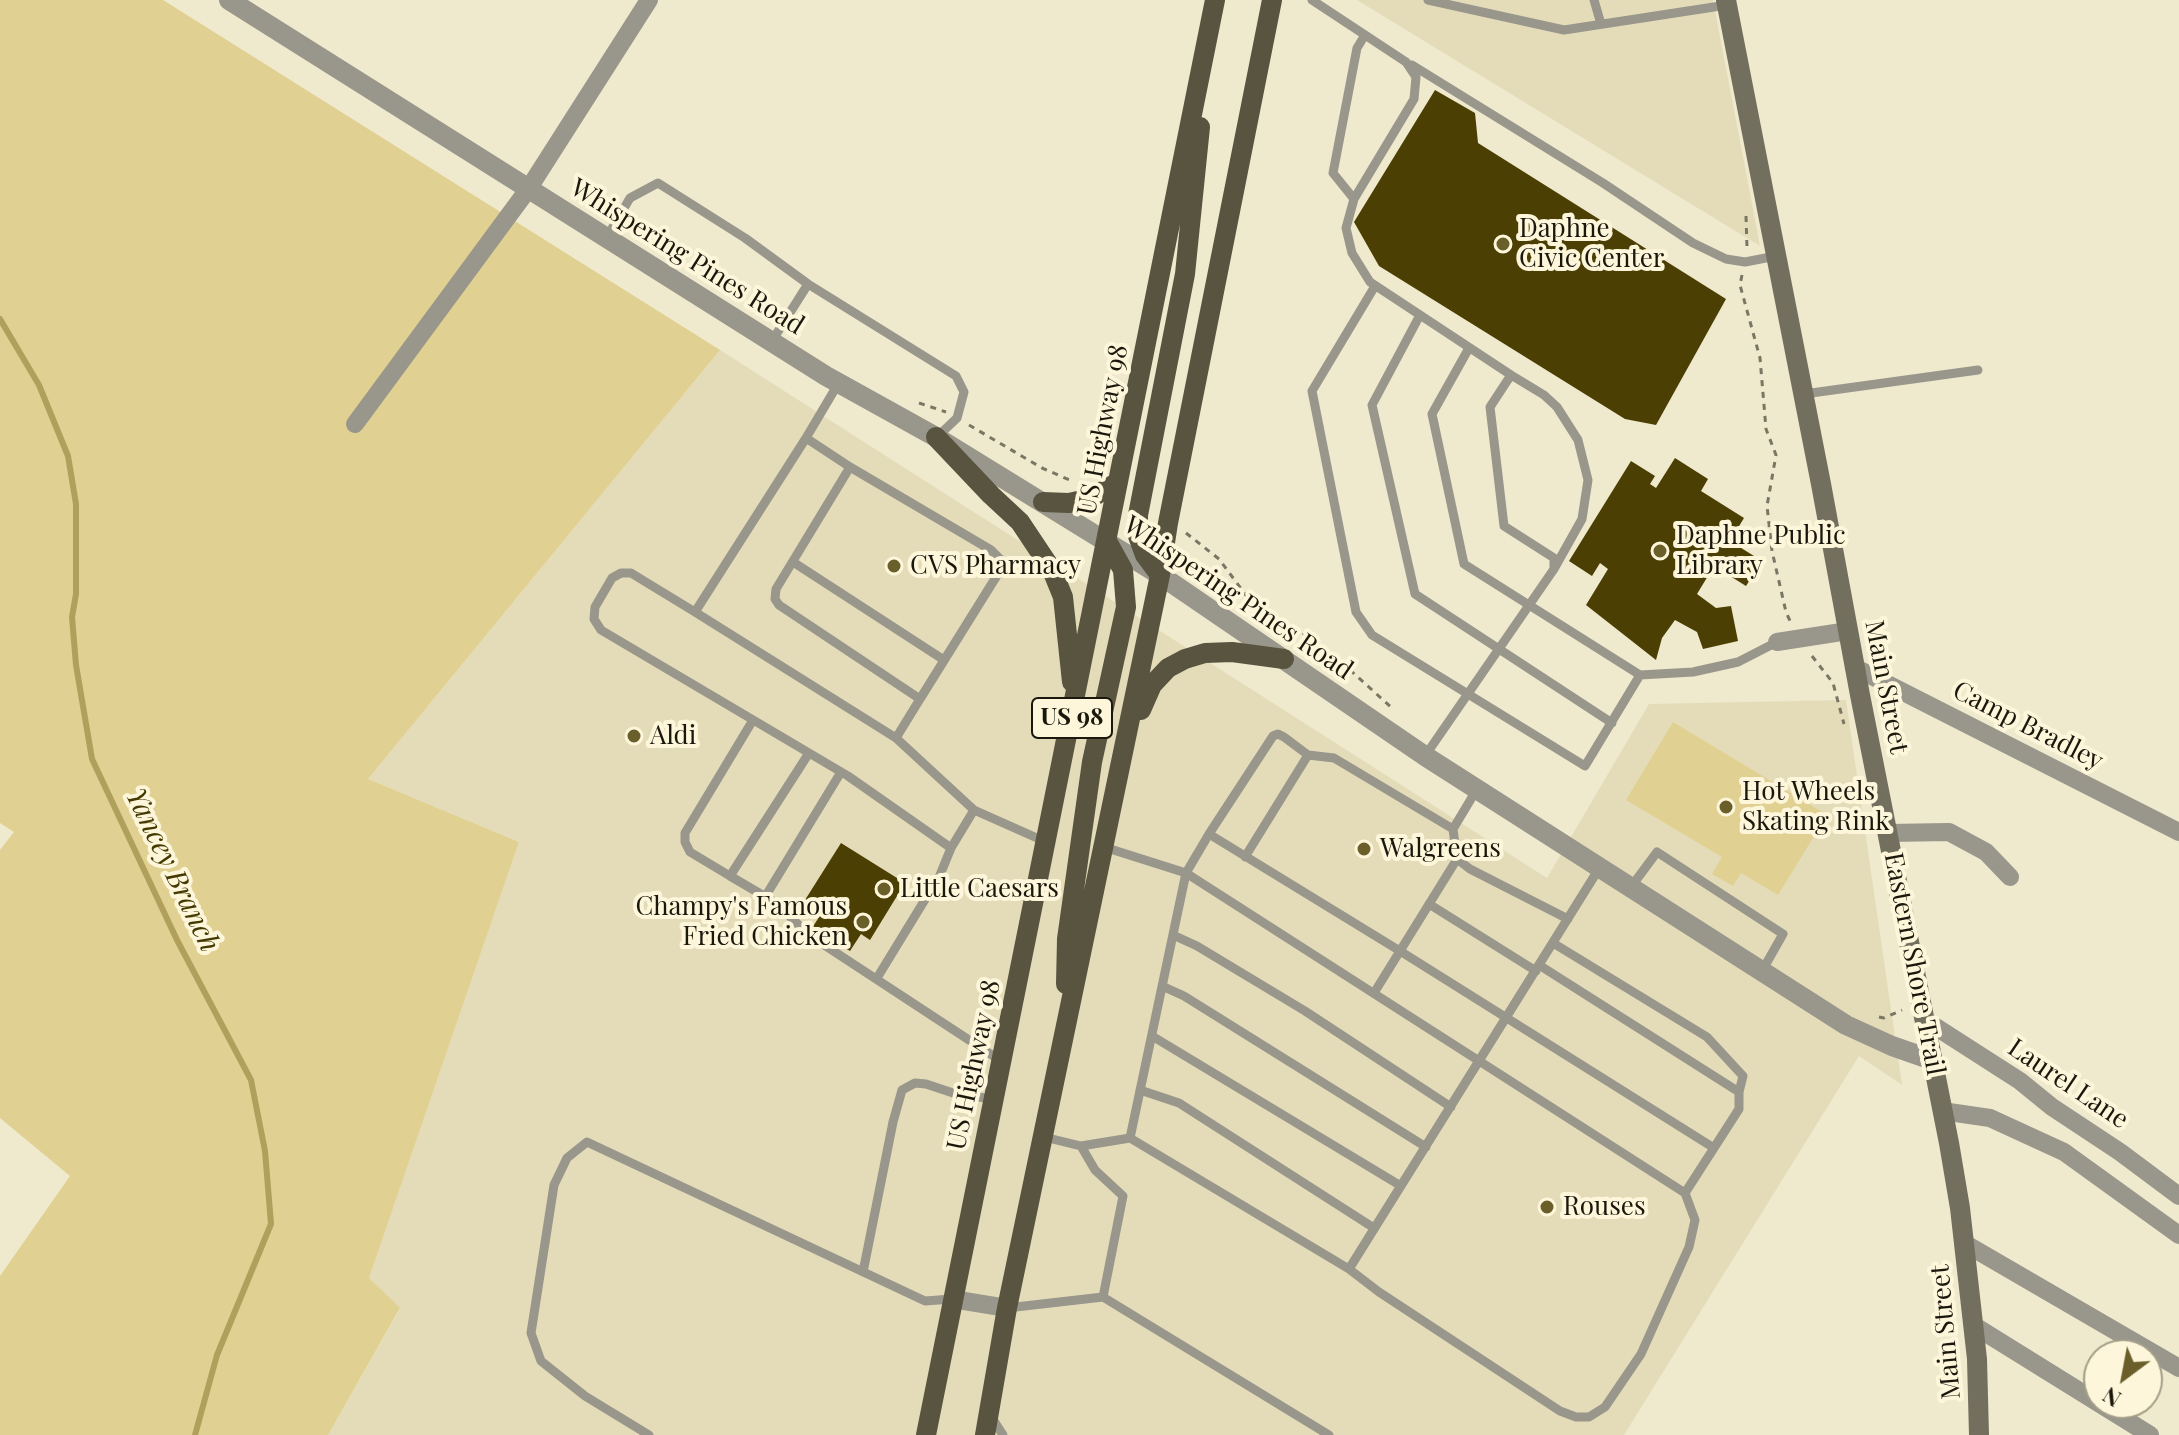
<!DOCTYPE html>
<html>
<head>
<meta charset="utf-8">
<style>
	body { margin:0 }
	#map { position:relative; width:2179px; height:1435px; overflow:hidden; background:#efe9cd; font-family:"Playfair Display",serif }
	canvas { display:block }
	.north { position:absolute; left:2083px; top:1339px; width:80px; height:80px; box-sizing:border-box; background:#fdf6da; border:2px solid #a29d88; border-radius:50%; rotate:212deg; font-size:22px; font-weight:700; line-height:32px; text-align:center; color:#1a170d }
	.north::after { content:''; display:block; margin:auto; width:28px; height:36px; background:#6a5e2b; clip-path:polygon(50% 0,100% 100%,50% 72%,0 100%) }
</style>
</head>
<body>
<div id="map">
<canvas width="2179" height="1435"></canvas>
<div class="north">N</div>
</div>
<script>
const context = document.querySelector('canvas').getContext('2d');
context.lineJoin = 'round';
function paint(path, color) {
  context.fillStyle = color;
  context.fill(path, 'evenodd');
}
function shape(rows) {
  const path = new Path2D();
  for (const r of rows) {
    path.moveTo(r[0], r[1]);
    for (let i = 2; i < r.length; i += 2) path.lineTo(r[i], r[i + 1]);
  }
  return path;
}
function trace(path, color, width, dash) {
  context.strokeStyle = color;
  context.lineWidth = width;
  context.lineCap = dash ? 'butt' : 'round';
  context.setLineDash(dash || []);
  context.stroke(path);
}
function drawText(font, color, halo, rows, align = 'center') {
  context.font = font + ' "Playfair Display",serif';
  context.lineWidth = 8;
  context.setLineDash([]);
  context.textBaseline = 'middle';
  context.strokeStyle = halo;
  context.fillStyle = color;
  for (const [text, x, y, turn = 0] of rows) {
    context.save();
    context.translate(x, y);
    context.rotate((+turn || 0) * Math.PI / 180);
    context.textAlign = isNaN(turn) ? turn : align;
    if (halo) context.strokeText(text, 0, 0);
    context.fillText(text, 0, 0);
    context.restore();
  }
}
const built = shape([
	[1357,0,1713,0,1760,246],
	[720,350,1547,878,1649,704,1846,700,1902,1085,1859,1056,1624,1435,328,1435,400,1309,369,1278,519,842,368,779]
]);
const green = shape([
	[0,0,163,0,720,350,368,779,519,842,369,1278,400,1308,328,1435,0,1435,0,1276,70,1176,0,1118,0,850,14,832,0,823],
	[1673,722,1827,815,1778,895,1741,873,1733,886,1712,874,1722,857,1626,800]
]);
const stream = shape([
	[0,319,39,385,68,456,76,504,76,594,72,617,76,665,92,759,177,940,251,1080,265,1151,271,1224,217,1355,195,1435]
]);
const building = shape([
	[1435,90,1475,113,1478,143,1726,299,1656,425,1625,419,1379,266,1354,222],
	[1675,458,1708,479,1701,491,1744,518,1730,541,1762,561,1746,586,1714,566,1697,594,1716,608,1731,606,1738,641,1703,649,1697,632,1675,620,1662,638,1656,660,1586,605,1608,569,1600,563,1592,576,1569,561,1631,461,1655,476,1650,484,1656,488],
	[841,843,905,883,870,940,861,934,850,951,812,928,823,911,805,900]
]);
const path = shape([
	[1746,216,1747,248],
	[1742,275,1740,285,1760,358,1766,429,1776,455,1767,506,1772,551,1786,612,1791,623],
	[919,403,946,412],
	[969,425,1042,468,1072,481],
	[1186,533,1219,559,1251,602,1321,644,1391,707],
	[1812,656,1833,683,1844,724],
	[1879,1017,1884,1018,1902,1010]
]);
const service = shape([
	[1312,0,1406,62,1416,77,1414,99,1354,199,1346,228,1352,253,1370,282,1511,375,1490,407,1504,526,1554,558,1554,569],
	[1428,0,1564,30,1727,5],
	[1594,0,1601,24],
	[1412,65,1603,183,1693,243,1726,259,1745,262,1776,256],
	[1354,199,1333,173,1357,48,1365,35],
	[607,237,630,198,658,183,745,238,808,284,956,376,964,392,957,418,937,437],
	[1375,286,1312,391,1356,612,1372,635,1585,766,1640,675],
	[1420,315,1372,405,1415,594,1612,723],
	[772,341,808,284],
	[1469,348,1432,414,1464,564,1640,675,1693,672,1738,662,1777,642],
	[838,384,806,438,850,467,776,589,775,599,779,605,920,699,896,738,974,810,1046,842],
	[1804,394,1978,370],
	[806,438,695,612,631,573,621,573,612,578,595,607,594,619,601,630,848,776,951,848],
	[850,467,991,550,1000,559,1001,569,920,699],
	[793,562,944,660],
	[695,612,896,738],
	[753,720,685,833,685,842,690,852,730,876,809,753],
	[1425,756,1554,569,1582,519,1588,480,1578,440,1557,407,1544,395,1511,375],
	[1209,834,1273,736,1278,734,1284,737,1308,755],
	[1104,847,1186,873,1209,834,1400,951,1457,859,1453,829,1477,789],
	[1245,857,1308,755,1334,758,1453,829],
	[1457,859,1470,869,1568,919],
	[730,876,776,903,809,935,1001,1061],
	[1631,887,1657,852,1783,934,1762,971],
	[765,897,841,772],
	[1429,904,1536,971],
	[1173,935,1197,946,1305,1011,1451,1107],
	[1553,943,1707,1037,1743,1076,1739,1092],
	[877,978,940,875,951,848,974,810],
	[1162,986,1184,996,1426,1147],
	[1374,993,1400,951,1714,1148],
	[1152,1036,1401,1186],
	[1140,1090,1179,1103,1374,1228],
	[1044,1137,1081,1146,1130,1138,1349,1269,1600,867],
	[1130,1138,1186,873,1685,1193,1739,1109,1739,1092,1539,965],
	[1081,1146,1095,1170,1123,1196,1103,1297],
	[1349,1269,1379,1292,1560,1411,1576,1417,1589,1417,1605,1407,1641,1354,1689,1247,1695,1220,1685,1193],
	[863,1272,893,1122,902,1090,915,1083,926,1084,956,1094,993,1099],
	[1007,1308,1103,1297,1329,1435],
	[992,1418,1003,1435],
	[649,1435,585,1396,541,1361,531,1333,554,1185,567,1158,587,1142,925,1301,952,1299]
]);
const minor = shape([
	[355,424,529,188,649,0],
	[1777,642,1848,631],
	[1854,667,2179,832],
	[1888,833,1949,832,1986,852,2010,877],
	[1925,1020,2020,1081,2052,1107,2120,1152,2179,1196],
	[1942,1111,1990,1118,2064,1152,2179,1235],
	[1964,1243,2179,1368],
	[952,1299,1007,1308],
	[1973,1325,2150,1435]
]);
const tertiary = shape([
	[229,0,826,376,936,437,1160,575,1425,756,1846,1025,1892,1046,1932,1060]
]);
const secondary = shape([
	[1726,0,1821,484,1860,695,1949,1143,1960,1208,1977,1359,1979,1435]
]);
const primary = shape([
	[936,437,991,495,1020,522,1052,570,1063,597,1072,682],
	[1043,502,1069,503,1091,498,1118,482],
	[1160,575,1145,555,1138,536,1138,515,1185,274,1200,127],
	[1141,710,1152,685,1168,668,1185,659,1205,653,1232,652,1284,659],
	[1066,984,1067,939,1092,762,1126,607,1123,570,1107,541],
	[926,1435,1215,0],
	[985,1435,1007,1308,1160,575,1168,523,1272,0]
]);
const markers = [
	[1503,244,8,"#6a5e2b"],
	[1660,551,8,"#6a5e2b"],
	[894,566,8,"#6a5e2b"],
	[634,736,8,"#6a5e2b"],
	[1726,807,8,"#6a5e2b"],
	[1364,849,8,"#6a5e2b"],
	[884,889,8,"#6a5e2b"],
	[863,922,8,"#6a5e2b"],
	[1547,1207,8,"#6a5e2b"]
];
const shields = [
	[1072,718,80]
];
const shieldNames = [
	["US 98",1072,718]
];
const poiNames = [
	["Daphne",1519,229],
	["Civic Center",1519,259],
	["Daphne Public",1676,536],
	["Library",1676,566],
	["CVS Pharmacy",910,566],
	["Aldi",650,736],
	["Hot Wheels",1742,792],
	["Skating Rink",1742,822],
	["Walgreens",1380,849],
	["Little Caesars",900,889],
	["Champy's Famous",847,907,"right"],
	["Fried Chicken",847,937,"right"],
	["Rouses",1563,1207]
];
const streetNames = [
	["Whispering Pines Road",687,257,32],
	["US Highway 98",1103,430,-79],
	["Whispering Pines Road",1238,598,34],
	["Main Street",1886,687,79],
	["Camp Bradley",2028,726,27],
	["Eastern Shore Trail",1914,964,79],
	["US Highway 98",974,1065,-78],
	["Laurel Lane",2068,1084,34],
	["Main Street",1946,1332,-95]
];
const waterNames = [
	["Yancey Branch",172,870,64]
];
paint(built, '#e4dcb9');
paint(green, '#e0d091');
trace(stream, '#b1a05b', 6);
paint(building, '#4b3f04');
trace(path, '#7a7664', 3, [6, 6]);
trace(service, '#99968b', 9);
trace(minor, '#99968b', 18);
trace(tertiary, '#99968b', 20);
trace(secondary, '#736f5e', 20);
trace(primary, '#58543f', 20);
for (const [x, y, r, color] of markers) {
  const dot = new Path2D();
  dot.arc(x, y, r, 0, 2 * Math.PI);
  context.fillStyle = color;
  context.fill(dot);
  trace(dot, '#fdf6da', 3);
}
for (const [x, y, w] of shields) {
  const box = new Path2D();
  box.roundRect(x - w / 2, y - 20, w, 40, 6);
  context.fillStyle = '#fdf6da';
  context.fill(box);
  trace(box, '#1a170d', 2);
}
drawText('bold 24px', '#1a170d', null, shieldNames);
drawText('26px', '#1a170d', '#fdf6da', poiNames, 'left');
drawText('26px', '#1a170d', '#fdf6da', streetNames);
drawText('italic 28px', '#443900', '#fdf6da', waterNames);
</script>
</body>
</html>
